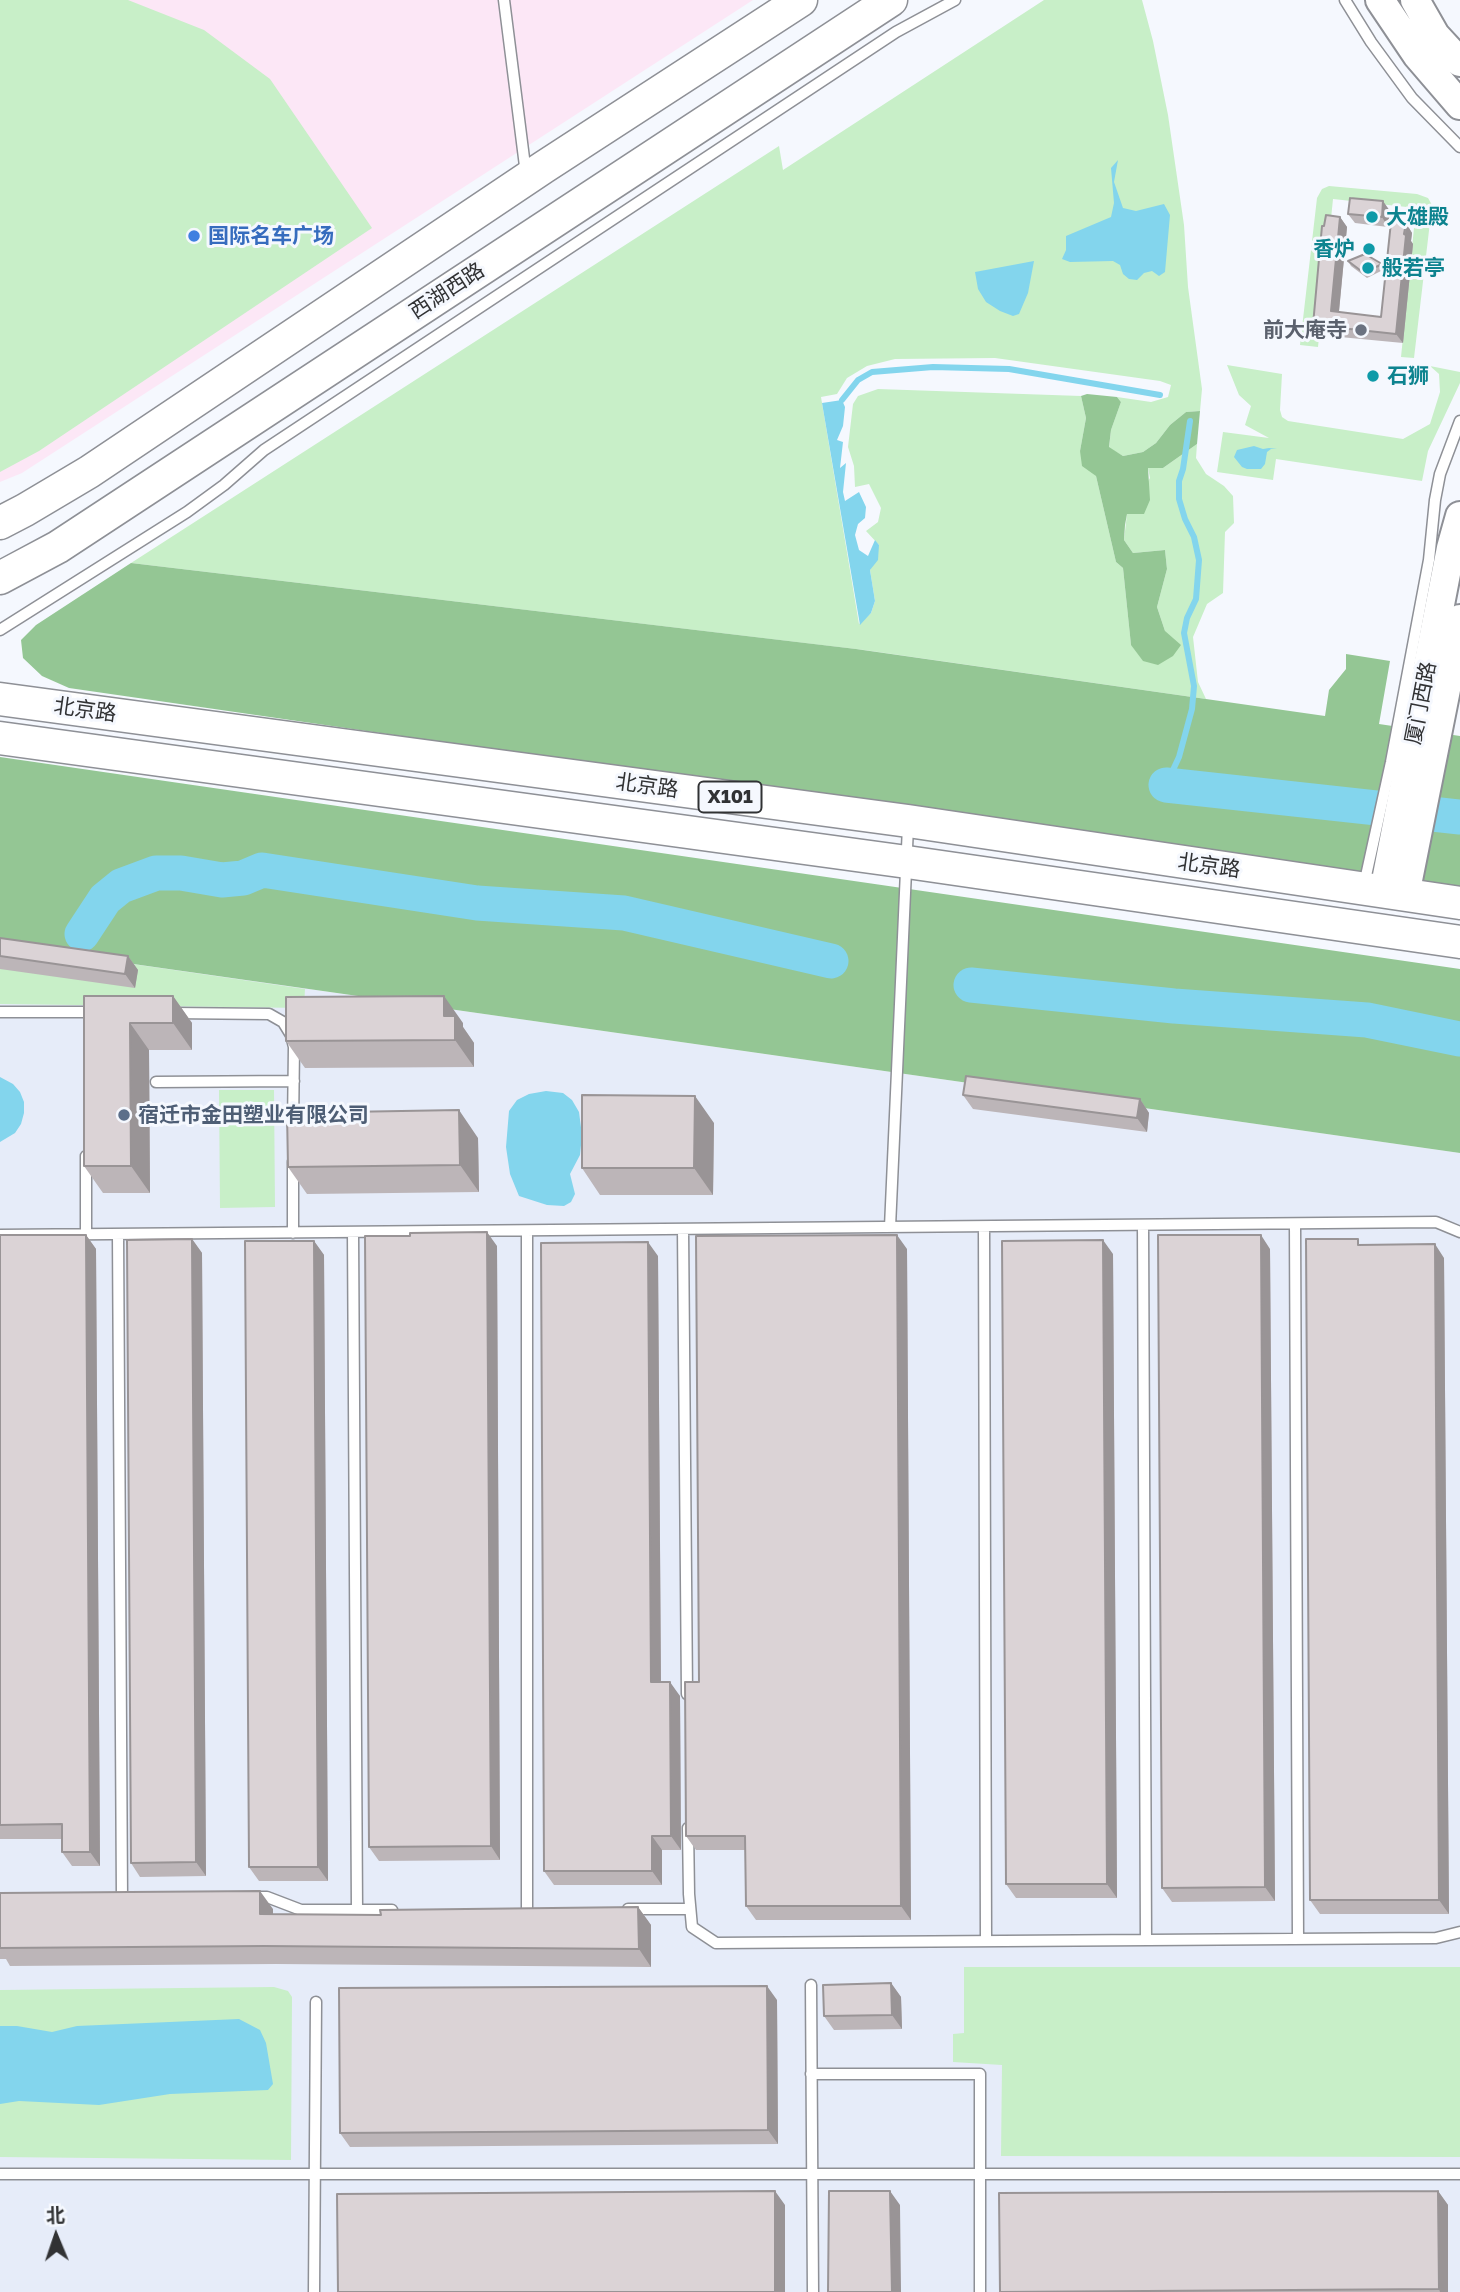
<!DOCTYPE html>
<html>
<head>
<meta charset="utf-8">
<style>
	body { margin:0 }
	#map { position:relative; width:1460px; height:2292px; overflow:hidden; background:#f5f8fe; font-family:"Golos Text","Noto Sans SC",sans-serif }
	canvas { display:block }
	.north { position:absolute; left:21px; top:2201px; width:70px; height:70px; -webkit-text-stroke:5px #f5f8fe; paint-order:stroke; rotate:358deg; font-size:19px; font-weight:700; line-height:28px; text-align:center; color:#313234 }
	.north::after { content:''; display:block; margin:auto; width:24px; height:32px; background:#313234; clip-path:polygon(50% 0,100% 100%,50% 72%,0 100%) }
</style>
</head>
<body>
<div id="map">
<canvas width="1460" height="2292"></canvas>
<div class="north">北</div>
</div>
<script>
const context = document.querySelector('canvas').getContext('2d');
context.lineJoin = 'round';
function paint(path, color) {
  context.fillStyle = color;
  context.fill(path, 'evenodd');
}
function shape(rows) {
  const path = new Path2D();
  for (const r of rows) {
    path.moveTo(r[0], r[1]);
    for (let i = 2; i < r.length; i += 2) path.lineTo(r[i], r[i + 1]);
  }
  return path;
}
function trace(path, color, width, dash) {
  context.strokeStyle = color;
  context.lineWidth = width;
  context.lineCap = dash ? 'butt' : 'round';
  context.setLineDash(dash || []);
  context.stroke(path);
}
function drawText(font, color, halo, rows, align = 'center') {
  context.font = font + ' "Golos Text","Noto Sans SC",sans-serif';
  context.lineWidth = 6;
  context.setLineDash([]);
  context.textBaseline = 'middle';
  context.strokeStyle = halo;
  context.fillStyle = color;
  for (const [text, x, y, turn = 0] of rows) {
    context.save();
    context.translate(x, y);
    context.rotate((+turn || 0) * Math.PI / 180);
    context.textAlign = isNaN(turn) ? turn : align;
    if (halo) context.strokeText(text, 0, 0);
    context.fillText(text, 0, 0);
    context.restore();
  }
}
const commercial = shape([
	[0,0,753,0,22,473,0,482]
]);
const built = shape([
	[0,945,1460,1153,1460,2292,0,2292]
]);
const green = shape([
	[0,0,128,0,204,30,270,79,372,228,39,451,0,472],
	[1044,0,1142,0,1153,41,1168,115,1184,225,1188,287,1202,389,1200,411,1186,412,1170,425,1156,443,1143,452,1123,456,1109,448,1111,430,1121,402,1117,397,1151,402,1168,397,1171,385,1160,381,995,358,895,359,867,366,847,378,837,394,821,397,859,624,871,613,875,601,870,570,879,545,866,531,878,522,881,508,869,484,855,487,854,466,848,447,853,404,858,396,878,389,1081,396,1086,418,1080,451,1096,476,1116,562,1123,568,1131,645,1165,631,1157,607,1167,569,1165,550,1133,553,1124,540,1127,514,1150,478,1148,468,1163,468,1197,444,1196,458,1206,474,1224,486,1233,496,1234,523,1225,532,1223,593,1207,604,1193,637,1198,682,1206,699,864,650,131,563,779,146,783,170],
	[1329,186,1417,194,1428,198,1432,205,1414,358,1401,357,1416,208,1333,199,1318,347,1300,345,1317,198,1322,189],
	[1227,365,1282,374,1280,410,1282,417,1288,421,1403,439,1430,424,1440,392,1439,374,1430,366,1460,372,1460,383,1428,451,1422,481,1276,459,1273,480,1217,472,1223,432,1269,438,1245,425,1251,406,1239,395],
	[0,945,305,989,304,1008,0,1004],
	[219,1090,274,1090,275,1207,220,1208],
	[964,1967,1460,1967,1460,2157,1001,2156,1002,2065,953,2062,953,2034,964,2033],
	[274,1987,288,1991,292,1997,291,2160,0,2157,0,1990]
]);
const forest = shape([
	[1087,394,1117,397,1121,402,1111,430,1109,447,1123,456,1143,452,1156,443,1170,425,1186,412,1200,411,1197,444,1163,468,1148,468,1150,500,1144,514,1127,514,1125,525,1124,540,1133,553,1165,550,1167,569,1157,607,1165,631,1181,645,1173,656,1158,665,1143,661,1131,645,1123,568,1116,562,1096,476,1082,466,1080,451,1086,418,1081,396],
	[131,563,856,649,1325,716,1329,690,1346,669,1346,654,1390,661,1379,724,1460,736,1460,889,69,688,42,676,23,658,21,640,36,625],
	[0,757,1460,969,1460,1153,0,945]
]);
const water = shape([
	[1118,160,1114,182,1123,208,1136,211,1164,204,1170,215,1165,272,1159,276,1152,271,1144,273,1137,280,1129,279,1123,274,1120,265,1113,261,1070,262,1062,259,1066,250,1066,236,1111,217,1114,203,1111,168],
	[1034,261,1028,293,1019,314,1013,316,1000,311,986,302,978,289,975,272],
	[842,400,845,407,843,426,837,440,843,442,840,468,846,463,843,492,845,501,859,492,866,507,865,518,858,524,855,535,859,550,868,556,875,540,879,545,878,560,870,570,875,601,871,613,860,625,822,403],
	[1254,446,1263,449,1269,448,1277,449,1271,449,1267,452,1265,464,1261,469,1247,469,1242,467,1234,457,1237,450],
	[0,1077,13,1084,20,1092,24,1102,24,1113,21,1124,15,1133,0,1142],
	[546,1091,563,1093,572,1100,579,1112,582,1135,580,1155,570,1174,575,1194,571,1202,564,1206,547,1205,519,1196,510,1174,506,1147,509,1111,517,1100,529,1094],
	[239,2019,260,2030,266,2043,273,2084,268,2090,170,2094,99,2105,19,2101,0,2104,0,2026,17,2026,52,2032,77,2026]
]);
const stream = shape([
	[842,400,858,380,872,372,933,367,1009,369,1160,395],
	[1166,785,1179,757,1192,709,1194,686,1184,633,1187,618,1196,599,1199,560,1194,537,1185,519,1179,499,1179,481,1183,469,1190,421]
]);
const river = shape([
	[1166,785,1460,817],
	[82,934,105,899,121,886,156,873,181,873,222,880,243,878,262,870,477,903,624,913,831,961],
	[971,985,1174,1006,1367,1020,1460,1039]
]);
const lane = shape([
	[504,0,526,174],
	[1345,0,1371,42,1412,98,1460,147],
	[0,630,187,512,224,485,264,450,896,32,955,0],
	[1364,885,1391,762,1429,560,1435,500,1440,474,1460,421],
	[0,1012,97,1012],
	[172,1013,269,1014,283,1022,291,1035,294,1047,293,1126],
	[156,1082,294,1081],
	[86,1156,86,1234],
	[1295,1224,1298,1939],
	[1143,1225,1146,1940],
	[890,1227,908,826],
	[984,1227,986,1941],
	[683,1229,687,1694],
	[353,1232,357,1910],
	[293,1233,293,1162],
	[118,1234,122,1898],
	[0,1235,1436,1222,1460,1232],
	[688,1828,689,1894,692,1927,716,1943,1436,1938,1460,1932],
	[252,1897,267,1897,301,1910,392,1910],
	[628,1909,690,1909],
	[527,1910,527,1231],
	[811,1985,813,2292],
	[811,2074,980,2074,980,2292],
	[0,2174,1460,2174],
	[314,2292,316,2002]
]);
const secondary = shape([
	[1380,0,1417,55,1460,105],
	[1415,0,1435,35,1460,62],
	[1384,891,1451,548,1460,516],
	[1405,895,1460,619]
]);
const primary = shape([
	[0,523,25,510,89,472,544,167,801,0],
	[0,578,58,547,891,0],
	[0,699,908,821,1460,903],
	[0,738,907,862,1460,942]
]);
const wall = shape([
	[1390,211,1388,227,1355,223,1348,214],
	[1340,217,1347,227,1339,312,1381,317,1406,223,1412,233,1411,241,1413,244,1403,343,1319,335,1313,325,1324,226],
	[1348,261,1382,264,1385,269,1367,278,1351,266],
	[0,938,128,956,138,970,135,988,0,969],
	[84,996,173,996,192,1023,192,1050,149,1050,150,1193,103,1193,84,1166],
	[463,1023,463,1027,474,1043,474,1067,305,1068,286,1041],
	[963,1095,1140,1099,1149,1113,1147,1132,973,1109],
	[714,1123,713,1195,600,1195,582,1168],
	[478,1138,479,1192,307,1194,288,1167],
	[0,1235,86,1235,96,1249,100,1866,72,1866,62,1852,62,1839,0,1839],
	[410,1236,497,1246,500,1860,379,1861,369,1847],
	[192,1239,202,1253,206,1876,140,1877,131,1863],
	[314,1241,324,1255,328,1881,259,1881,249,1867],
	[1362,1245,1444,1258,1449,1914,1320,1914,1310,1900],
	[907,1249,911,1920,756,1920,746,1906,745,1850,696,1850,686,1836,699,1682],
	[1270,1249,1275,1901,1172,1902,1162,1888],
	[1113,1254,1117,1898,1016,1898,1006,1884],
	[658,1256,661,1682,680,1696,681,1850,662,1850,662,1885,554,1885,544,1871],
	[0,1893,273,1909,273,1914,381,1915,638,1907,651,1925,651,1967,276,1964,10,1966,6,1959,0,1959],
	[891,1983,901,1997,902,2029,834,2030,824,2016],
	[777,2000,778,2144,350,2147,340,2133],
	[1438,2191,1448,2205,1448,2292,1000,2292]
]);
const shadedWall = shape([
	[1383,201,1390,211,1388,227,1382,217],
	[1340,217,1347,227,1338,321,1331,311],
	[1406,223,1412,233,1411,241,1413,244,1403,343,1396,334],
	[128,956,138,970,135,988,125,974],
	[173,996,192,1023,192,1050,173,1023],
	[444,996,463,1023,463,1027,474,1043,474,1067,455,1040,444,1016],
	[130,1023,149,1050,150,1193,131,1166],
	[695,1096,714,1123,713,1195,694,1168],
	[1140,1099,1149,1113,1147,1132,1137,1118],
	[459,1110,478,1138,479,1192,460,1165],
	[487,1232,497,1246,500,1860,491,1846],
	[86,1235,96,1249,100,1866,90,1852],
	[897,1235,907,1249,911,1920,901,1906],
	[1261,1235,1270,1249,1275,1901,1265,1887],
	[192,1239,202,1253,206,1876,196,1862],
	[1103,1240,1113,1254,1117,1898,1107,1884],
	[314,1241,324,1255,328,1881,318,1867],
	[648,1242,658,1256,661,1696,651,1682],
	[1435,1244,1444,1258,1449,1914,1439,1900],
	[670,1682,680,1696,681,1850,671,1836],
	[652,1836,662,1850,662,1885,652,1871],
	[260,1891,273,1909,273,1932,260,1914],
	[638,1907,651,1925,651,1967,639,1949],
	[891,1983,901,1997,902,2029,892,2015],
	[767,1986,777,2000,778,2144,768,2130],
	[775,2191,785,2205,785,2292,775,2292],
	[890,2191,900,2205,901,2292,892,2292],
	[1438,2191,1448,2205,1448,2292,1440,2292,1439,2289]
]);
const building = shape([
	[1350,198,1383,201,1382,217,1348,214,1350,198],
	[1326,215,1340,217,1331,311,1381,317,1391,222,1406,223,1404,234,1406,235,1396,334,1313,325,1322,226,1324,226,1326,215],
	[1365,254,1382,264,1364,273,1348,261,1365,254],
	[0,938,128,956,125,974,0,956,0,938],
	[84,996,173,996,173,1023,130,1023,131,1166,84,1166,84,996],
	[444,996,444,1016,455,1016,455,1040,286,1041,286,997,444,996],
	[966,1076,1140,1099,1137,1118,963,1095,966,1076],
	[582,1095,695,1096,694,1168,582,1168,582,1095],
	[459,1110,460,1165,288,1167,287,1113,459,1110],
	[487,1232,491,1846,369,1847,365,1236,410,1236,410,1233,487,1232],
	[0,1235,86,1235,90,1852,62,1852,62,1824,0,1825,0,1235],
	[897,1235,901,1906,746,1906,745,1836,686,1836,685,1682,699,1682,696,1236,897,1235],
	[1158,1235,1261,1235,1265,1887,1162,1888,1158,1235],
	[192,1239,196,1862,131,1863,127,1240,192,1239],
	[1306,1239,1358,1239,1358,1245,1435,1244,1439,1900,1310,1900,1306,1239],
	[1103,1240,1107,1884,1006,1884,1002,1241,1103,1240],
	[245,1241,314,1241,318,1867,249,1867,245,1241],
	[648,1242,651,1682,670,1682,671,1836,652,1836,652,1871,544,1871,541,1243,648,1242],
	[260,1891,260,1914,381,1915,380,1910,638,1907,639,1949,264,1946,0,1948,0,1893,260,1891],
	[891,1983,892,2015,824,2016,823,1985,891,1983],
	[767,1986,768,2130,340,2133,339,1988,767,1986],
	[775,2191,775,2292,338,2292,337,2194,775,2191],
	[829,2191,890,2191,892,2292,828,2292,829,2191],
	[1438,2191,1439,2289,1000,2292,999,2193,1438,2191]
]);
const markers = [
	[1372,217,7,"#0f9aa8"],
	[194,236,7,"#3f7fe0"],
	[1369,249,7,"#0f9aa8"],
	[1368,268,7,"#0f9aa8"],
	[1361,330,7,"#6b7280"],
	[1373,376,7,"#0f9aa8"],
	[124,1115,7,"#5c6f8a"]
];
const shields = [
	[730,797,63]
];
const shieldNames = [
	["X101",730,797]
];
const cultureNames = [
	["大雄殿",1386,217],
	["香炉",1355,249,"right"],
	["般若亭",1382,268],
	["石狮",1387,376]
];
const shopNames = [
	["国际名车广场",208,236]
];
const streetNames = [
	["西湖西路",447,291,-33],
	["厦门西路",1421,703,-79],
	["北京路",85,710,8],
	["北京路",647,786,8],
	["北京路",1209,866,8]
];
const worshipNames = [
	["前大庵寺",1347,330]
];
const serviceNames = [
	["宿迁市金田塑业有限公司",138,1115]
];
paint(commercial, '#fce7f6');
paint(built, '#e6ecf9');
paint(green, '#c8efc8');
paint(forest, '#94c694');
paint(water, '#83d5ed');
trace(stream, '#83d5ed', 6);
trace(river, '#83d5ed', 35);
trace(lane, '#8e9096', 13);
trace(secondary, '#8e9096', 32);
trace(primary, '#8e9096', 35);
trace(lane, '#fff', 10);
trace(secondary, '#fff', 28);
trace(primary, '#fff', 32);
paint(wall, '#bcb5b8');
paint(shadedWall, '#999496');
paint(building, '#dbd3d6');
trace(building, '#999496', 2);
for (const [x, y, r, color] of markers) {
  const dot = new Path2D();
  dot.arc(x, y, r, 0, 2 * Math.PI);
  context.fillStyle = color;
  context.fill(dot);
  trace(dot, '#f5f8fe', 2.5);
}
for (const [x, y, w] of shields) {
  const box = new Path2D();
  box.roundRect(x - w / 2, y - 15.5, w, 31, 5);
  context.fillStyle = '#f5f8fe';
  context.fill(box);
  trace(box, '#313234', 2);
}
drawText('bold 19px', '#313234', null, shieldNames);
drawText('bold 21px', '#0d838f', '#f5f8fe', cultureNames, 'left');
drawText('bold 21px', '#366cbe', '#f5f8fe', shopNames, 'left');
drawText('21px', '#313234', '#f5f8fe', streetNames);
drawText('bold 21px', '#5b616d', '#f5f8fe', worshipNames, 'right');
drawText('bold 21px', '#4e5e75', '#f5f8fe', serviceNames, 'left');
</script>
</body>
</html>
